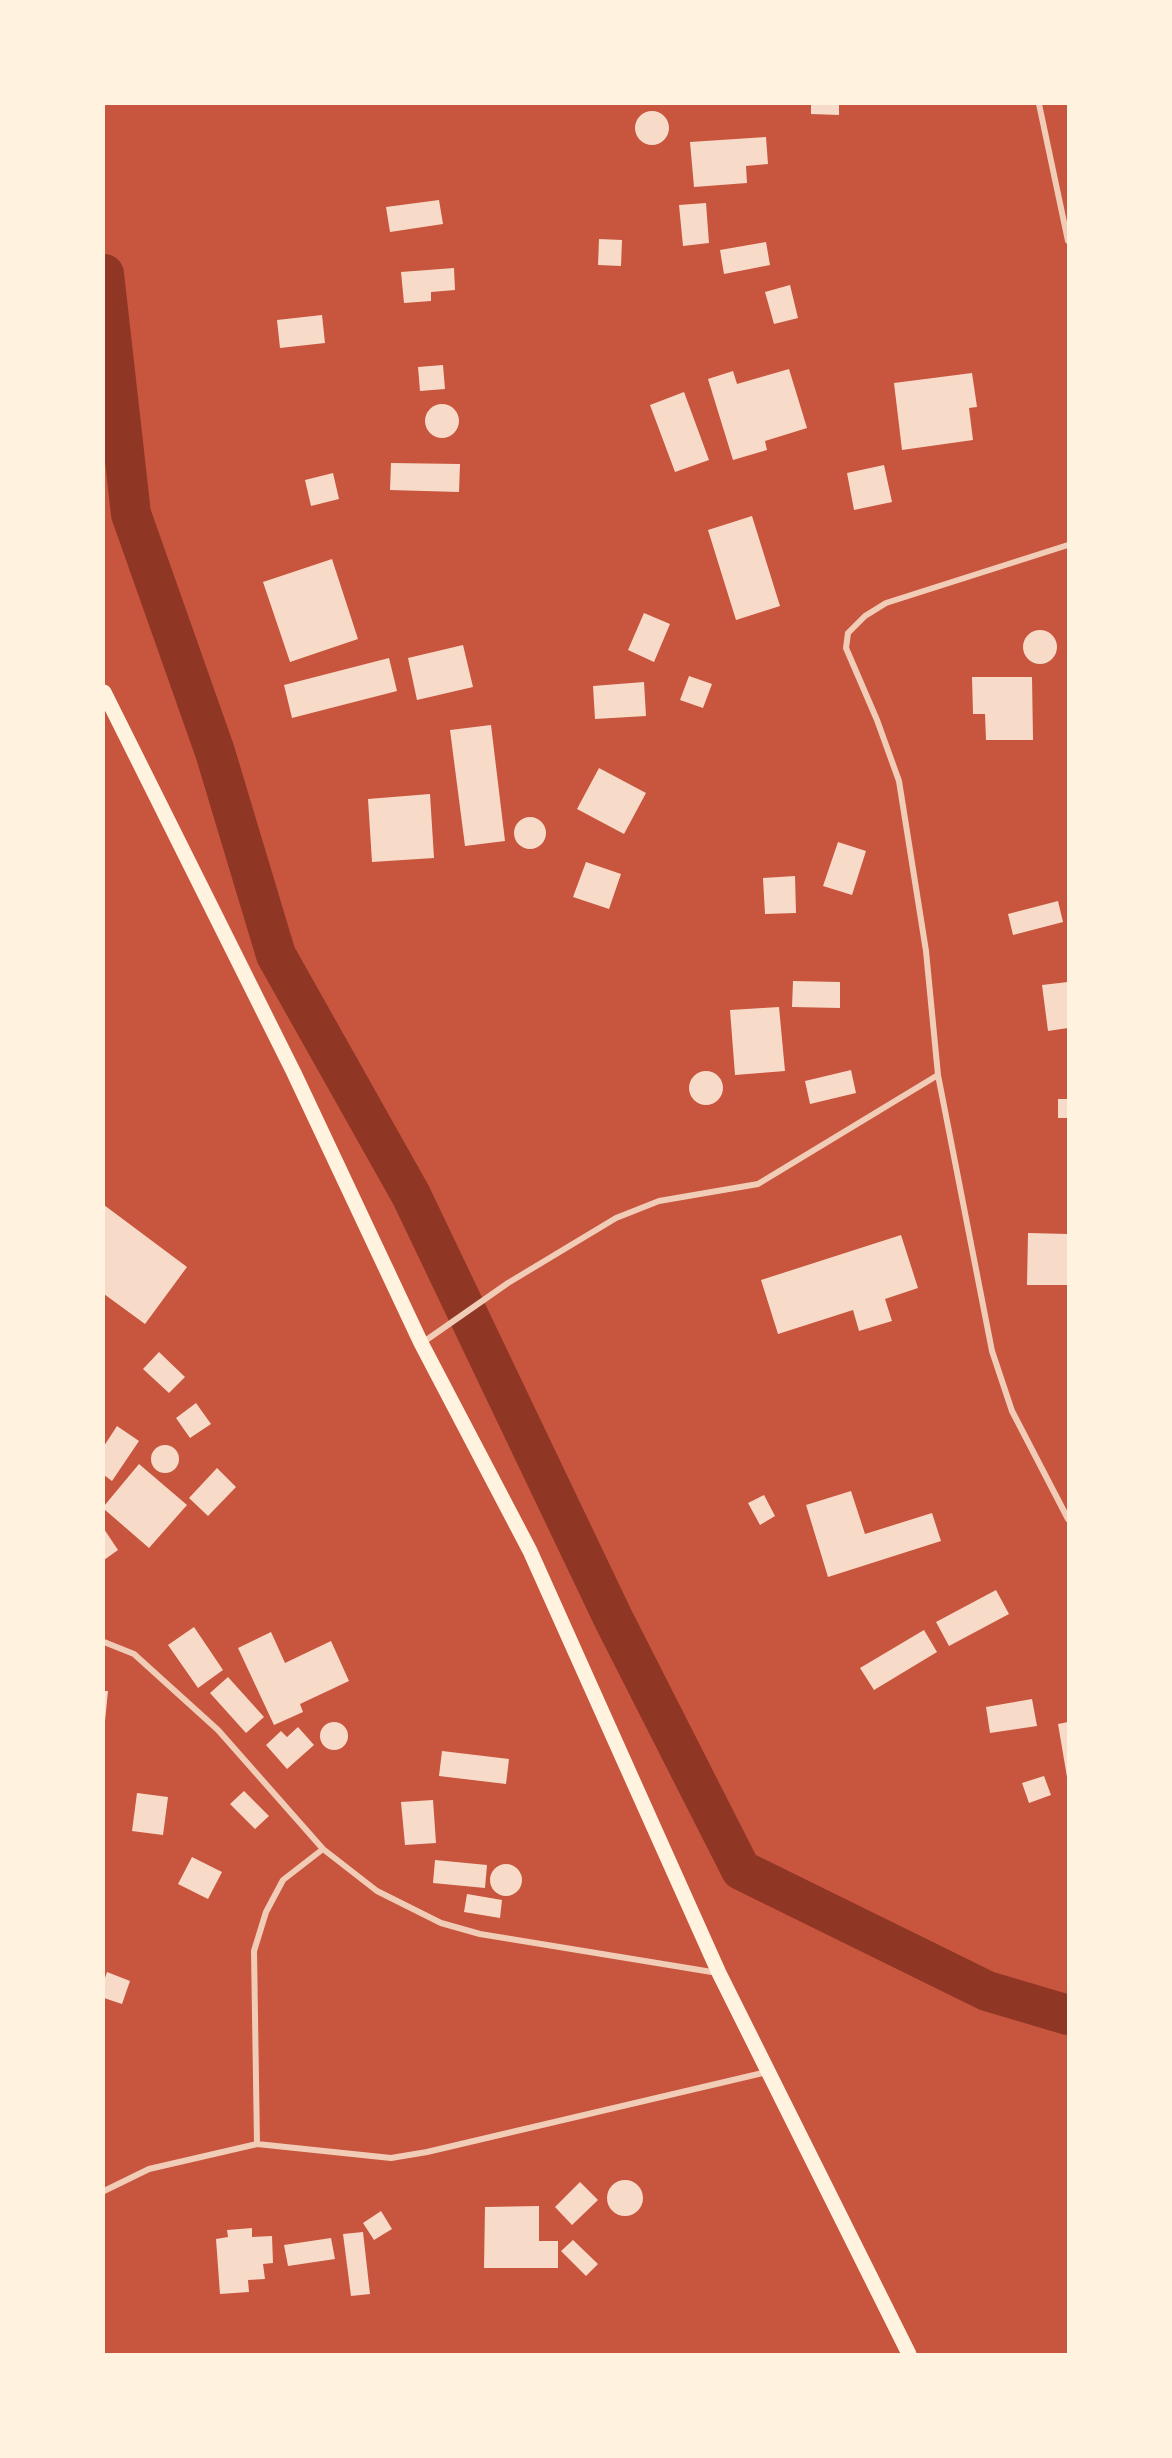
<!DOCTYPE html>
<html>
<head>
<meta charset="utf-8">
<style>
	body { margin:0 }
	#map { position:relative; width:1172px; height:2458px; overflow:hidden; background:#c8553d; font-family:"Sofia Sans Condensed",sans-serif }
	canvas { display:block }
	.frame { position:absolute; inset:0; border:105px solid #fff3e0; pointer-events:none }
</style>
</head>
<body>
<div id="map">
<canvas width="1172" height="2458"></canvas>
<div class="frame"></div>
</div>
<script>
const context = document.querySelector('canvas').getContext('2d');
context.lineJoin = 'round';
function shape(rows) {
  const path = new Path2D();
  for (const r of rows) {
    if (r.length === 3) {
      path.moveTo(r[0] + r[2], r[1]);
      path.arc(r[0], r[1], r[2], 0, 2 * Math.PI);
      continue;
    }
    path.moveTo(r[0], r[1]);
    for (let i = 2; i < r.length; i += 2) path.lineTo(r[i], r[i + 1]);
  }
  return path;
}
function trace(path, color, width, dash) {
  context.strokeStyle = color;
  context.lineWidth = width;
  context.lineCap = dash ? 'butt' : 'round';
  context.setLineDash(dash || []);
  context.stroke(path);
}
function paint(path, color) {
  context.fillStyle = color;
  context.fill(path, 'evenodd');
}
const canal = shape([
	[104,274,131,514,215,752,276,955,411,1195,614,1620,741,1870,987,1991,1068,2015]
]);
const building = shape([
	[811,104,839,104,839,115,811,114],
	[652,128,17],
	[766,137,768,164,746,166,747,183,694,187,690,142],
	[439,200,443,224,390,232,386,207],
	[706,203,709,243,683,246,679,205],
	[599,239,622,240,621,266,598,265],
	[766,242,770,265,724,274,720,250],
	[454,268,455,290,431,292,431,301,404,303,401,272],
	[790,285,798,318,774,324,765,292],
	[322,315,325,343,280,348,277,320],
	[443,365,445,389,420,391,418,367],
	[789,369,807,428,765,441,767,450,733,460,708,379,733,371,737,384],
	[972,373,977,407,969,408,973,440,902,450,894,383],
	[684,392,709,460,675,472,650,405],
	[442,421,17],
	[391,463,460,464,459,492,390,490],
	[884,465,892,502,854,510,847,473],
	[333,473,339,499,311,506,305,480],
	[752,516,780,606,736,620,708,530],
	[332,559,358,639,290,662,263,582],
	[644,613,670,624,654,662,628,650],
	[1040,647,17],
	[463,645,473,687,417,700,408,658],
	[389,658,397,691,292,718,284,685],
	[689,676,712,684,703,708,680,700],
	[972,677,1032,677,1033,740,986,740,985,714,973,714],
	[644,682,646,716,595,719,593,686],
	[491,725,505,841,465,846,450,730],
	[599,768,646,793,624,834,577,809],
	[430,794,434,858,372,862,368,799],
	[530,833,16],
	[838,842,866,851,852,895,823,886],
	[586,862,621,874,609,909,573,897],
	[795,876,796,913,765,914,763,878],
	[1058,901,1063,922,1013,935,1008,914],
	[793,981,840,982,840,1008,792,1007],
	[1068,982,1068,1028,1048,1031,1042,985],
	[779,1007,785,1071,735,1075,730,1010],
	[851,1070,856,1093,810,1104,805,1081],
	[706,1088,17],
	[1058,1099,1068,1099,1068,1118,1058,1118],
	[104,1205,187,1267,145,1324,104,1294],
	[1028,1233,1068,1234,1068,1285,1027,1285],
	[901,1235,918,1288,885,1299,892,1321,859,1331,853,1310,778,1334,761,1280],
	[159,1352,185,1377,169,1393,143,1369],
	[196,1403,211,1424,190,1438,176,1418],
	[117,1426,139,1441,112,1481,104,1475,104,1446],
	[165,1459,14],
	[139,1464,187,1505,149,1548,104,1509,104,1506],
	[217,1468,236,1487,208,1516,189,1498],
	[851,1491,865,1534,932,1513,941,1541,828,1577,806,1505],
	[764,1495,775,1516,760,1525,748,1503],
	[104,1529,118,1550,104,1560],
	[996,1590,1009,1614,949,1646,936,1622],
	[194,1627,223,1670,198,1688,168,1645],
	[924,1630,937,1652,874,1690,860,1668],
	[271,1632,285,1663,331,1641,349,1681,300,1704,303,1712,274,1725,238,1648],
	[228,1677,264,1717,246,1733,210,1693],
	[104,1691,108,1691,105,1721,104,1721],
	[1032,1699,1037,1726,990,1733,986,1707],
	[334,1736,14],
	[1068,1722,1068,1777,1067,1777,1058,1724],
	[298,1727,314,1745,287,1769,266,1745,281,1731,287,1737],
	[442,1751,509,1759,506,1784,439,1776],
	[1044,1776,1051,1795,1029,1803,1022,1783],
	[244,1791,269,1816,255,1829,230,1804],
	[137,1793,168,1797,163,1835,132,1831],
	[433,1800,436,1843,405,1845,401,1802],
	[192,1857,222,1872,208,1899,178,1884],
	[435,1860,487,1865,485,1888,433,1883],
	[506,1880,16],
	[467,1894,502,1900,500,1918,464,1912],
	[107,1972,130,1981,122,2004,104,1998,104,1981],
	[625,2198,18],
	[580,2182,598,2200,572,2225,555,2207],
	[539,2206,539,2241,558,2241,558,2268,484,2268,485,2207],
	[381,2211,392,2229,374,2240,363,2223],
	[252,2228,252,2237,272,2236,273,2263,263,2264,265,2279,248,2280,249,2292,220,2294,216,2239,228,2237,227,2230],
	[363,2232,370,2294,351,2296,343,2234],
	[331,2238,335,2259,288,2266,284,2245],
	[573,2240,598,2264,586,2276,561,2251]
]);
const minor = shape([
	[1039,104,1068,241],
	[1068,545,886,603,865,616,848,633,846,648,877,720,899,781,926,951,938,1075,992,1351,1012,1411,1068,1519],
	[422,1343,508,1283,616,1218,659,1201,758,1184,938,1075],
	[104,1642,134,1654,218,1730,323,1849],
	[257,2144,254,1951,266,1912,283,1880,323,1849,377,1891,441,1923,480,1934,718,1973],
	[104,2191,149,2169,257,2144,391,2158,427,2152,767,2072]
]);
const primary = shape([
	[104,692,294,1073,421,1343,530,1551,719,1973,909,2354]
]);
trace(canal, '#8f3625', 40);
paint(building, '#f7dbc8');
trace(minor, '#f1ccb7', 6);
trace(primary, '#fff3e0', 15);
</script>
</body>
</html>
